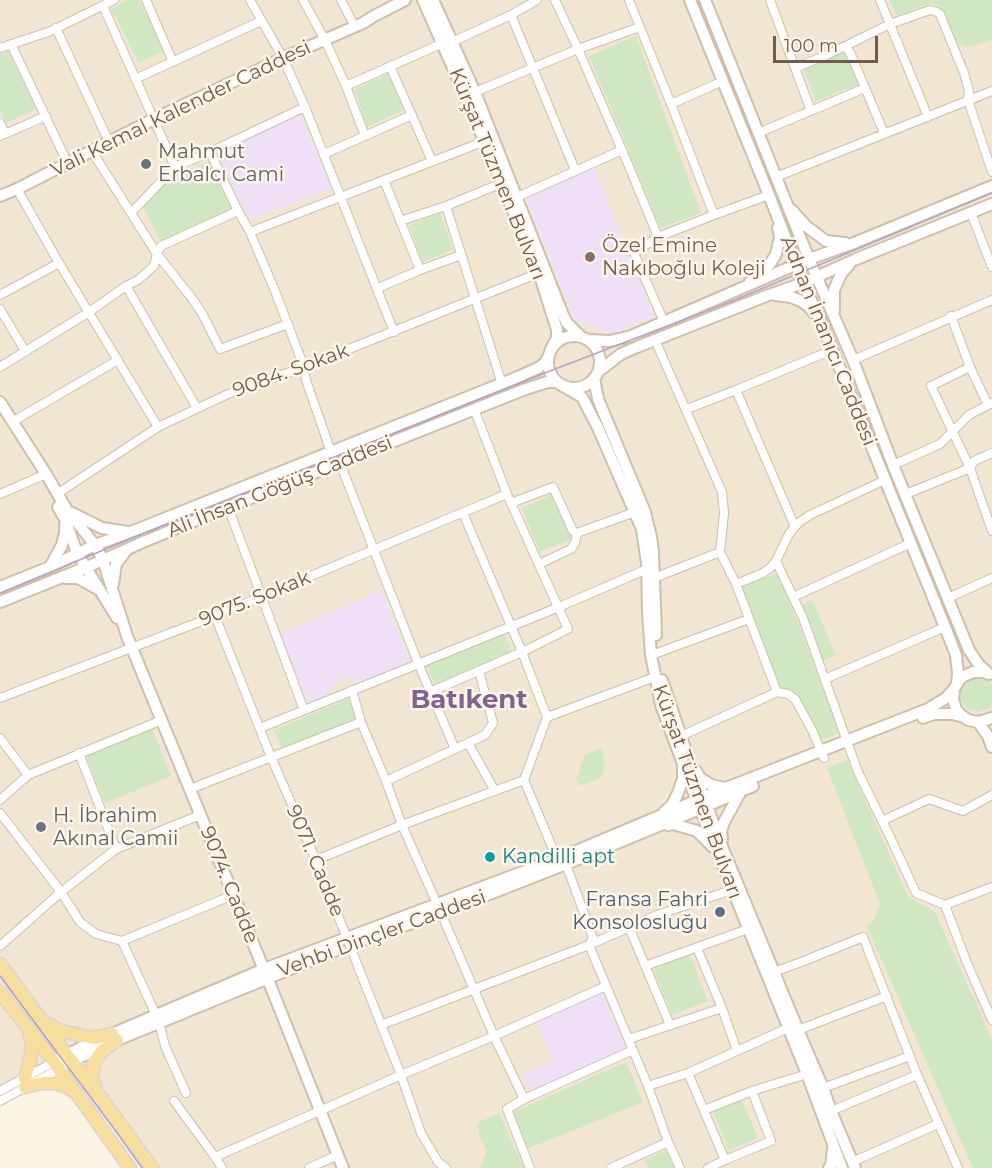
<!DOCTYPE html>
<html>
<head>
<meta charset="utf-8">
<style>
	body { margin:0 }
	#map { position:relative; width:992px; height:1168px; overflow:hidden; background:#fbf4e3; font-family:Montserrat,sans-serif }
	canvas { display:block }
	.scale { position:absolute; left:773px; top:36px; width:105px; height:27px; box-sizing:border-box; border:3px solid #725b4a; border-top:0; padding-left:8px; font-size:18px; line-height:21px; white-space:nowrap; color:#725b4a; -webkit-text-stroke:4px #fef7e9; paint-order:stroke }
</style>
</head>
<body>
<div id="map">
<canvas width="992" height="1168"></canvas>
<div class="scale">100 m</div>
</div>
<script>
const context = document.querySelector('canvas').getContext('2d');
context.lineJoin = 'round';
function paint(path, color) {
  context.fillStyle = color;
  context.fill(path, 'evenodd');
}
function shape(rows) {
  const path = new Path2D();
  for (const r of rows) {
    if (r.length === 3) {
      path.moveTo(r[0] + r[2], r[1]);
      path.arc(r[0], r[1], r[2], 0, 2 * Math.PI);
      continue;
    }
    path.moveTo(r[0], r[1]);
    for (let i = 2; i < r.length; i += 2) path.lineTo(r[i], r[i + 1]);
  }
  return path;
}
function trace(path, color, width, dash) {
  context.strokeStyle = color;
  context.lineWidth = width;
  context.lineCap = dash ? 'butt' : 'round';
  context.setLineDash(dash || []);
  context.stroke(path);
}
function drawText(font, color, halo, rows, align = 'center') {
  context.font = font + ' Montserrat,sans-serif';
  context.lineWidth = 5;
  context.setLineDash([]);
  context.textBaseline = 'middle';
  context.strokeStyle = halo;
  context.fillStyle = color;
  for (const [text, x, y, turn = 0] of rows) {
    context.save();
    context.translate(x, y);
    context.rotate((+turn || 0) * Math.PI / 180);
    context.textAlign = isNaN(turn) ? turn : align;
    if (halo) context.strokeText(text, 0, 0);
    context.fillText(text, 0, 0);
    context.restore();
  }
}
const residential = shape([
	[0,0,992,0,992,1168,145,1168,74,1055,0,1104]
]);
const education = shape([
	[300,113,332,188,250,220,217,154],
	[594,166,654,316,612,334,575,320,525,198],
	[381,591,411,662,362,683,352,679,343,679,333,685,328,697,309,704,281,634],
	[602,993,627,1049,533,1088,527,1087,522,1075,552,1062,536,1021]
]);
const green = shape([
	[128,0,139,0,164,51,139,63,111,9],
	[889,0,992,0,992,40,968,47,958,43,940,7,931,3,897,16],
	[636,36,701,213,661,228,589,56],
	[8,51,36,109,6,123,0,111,0,55],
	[846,51,859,84,816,101,803,68],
	[389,73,406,109,367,127,355,89],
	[210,161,234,209,160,241,143,206,177,169,183,173],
	[440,213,453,249,423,262,409,225],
	[554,494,572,539,540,552,522,508],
	[777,573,800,628,839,733,822,740,796,693,780,689,741,587],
	[812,600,836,655,822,661,798,606],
	[504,632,512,651,435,685,426,666],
	[975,676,987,679,992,684,992,705,988,709,977,712,966,708,960,698,959,692,965,681],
	[348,699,356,718,282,749,274,730],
	[152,728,171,776,105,803,86,755],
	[601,748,605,766,601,778,580,786,576,779,585,755],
	[847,760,909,898,935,912,992,1039,992,1168,973,1168,867,927,874,919,880,904,827,768],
	[690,955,708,1001,672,1015,654,969],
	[626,1062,643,1102,527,1149,513,1112],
	[741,1098,758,1138,729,1150,712,1110],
	[499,1113,524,1168,480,1168,487,1150,480,1138,477,1123],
	[666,1150,674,1168,648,1168,645,1160]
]);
const street = shape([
	[146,0,173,62],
	[250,0,283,58,305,107,394,332],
	[303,0,325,40,346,86,365,136],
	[341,0,355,27],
	[555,0,578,49,628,164,658,237],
	[629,0,671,104,714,215,769,195],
	[770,0,811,111],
	[880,0,928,117],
	[103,6,175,167],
	[511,15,575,170],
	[56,28,109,142],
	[452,42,511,15,537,0],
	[11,44,67,162],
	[846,46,852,57,884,133],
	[0,48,51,31,114,0],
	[390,66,432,161],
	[795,68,829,54,890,24,930,10,937,12,940,14,964,73,969,91,968,100,992,172],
	[135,79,261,21],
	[346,86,443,43],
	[475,92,578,49,640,27],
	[671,104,723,81],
	[0,123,5,133],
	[758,133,865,88],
	[0,136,46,116],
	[91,150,157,254,194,301,203,315,220,349,288,324],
	[210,152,238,211,250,232,275,291,304,367,306,380,331,452],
	[324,154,412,115],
	[776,177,992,91],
	[384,180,420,270],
	[17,189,59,263,158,427],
	[517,197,622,150],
	[446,206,502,384],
	[131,213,175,167,210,152,305,107],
	[971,213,992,267],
	[400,221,446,206,502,183],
	[250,232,485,141],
	[126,286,197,408],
	[378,288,420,270,461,255],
	[0,295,59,263],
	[0,309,25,351],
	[951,316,970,367,988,405],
	[664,322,634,253,658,237,714,215],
	[655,340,722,492,724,513,720,552,736,584,777,692,788,694,795,699,812,730,824,758],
	[853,360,992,300],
	[0,367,89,312,126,286,138,280,154,266,157,254,161,246,238,211],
	[970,367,931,386,970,468,992,531],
	[687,409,736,390],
	[12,422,118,360],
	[340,463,418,663,455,749],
	[893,465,940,444,969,415,992,403],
	[0,494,46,474],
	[57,494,158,427,228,394,304,367,539,273],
	[906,494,970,468,974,461,992,453],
	[511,503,553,487,573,531,577,533],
	[228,507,304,710],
	[463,513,522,652,547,717],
	[795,527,736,390,832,350],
	[776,561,803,618,858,772,892,841,916,893,945,905,992,887],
	[539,564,571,549,575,543,577,533,635,512],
	[654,578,720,552],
	[736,584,763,573,771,567,776,561,789,534,798,523,810,515,885,480],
	[793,597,911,543],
	[948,598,992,578],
	[215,616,271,757,316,860,401,1075,421,1133,438,1162,446,1168],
	[657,653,749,619],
	[825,679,945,627],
	[352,690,361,722,386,781,402,825,437,904],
	[430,692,522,652,568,629,507,494,474,409],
	[0,698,215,616,507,494],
	[547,717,524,780,557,859],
	[547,717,655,677],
	[260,728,559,607,647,569],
	[681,736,777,692],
	[0,738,28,775],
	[468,743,495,791],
	[79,753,116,849],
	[386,781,485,735,493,723,479,671],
	[190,789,361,722],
	[0,800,28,775,162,720],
	[0,813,61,892,80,922,96,934,122,941,233,895],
	[882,821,929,799,963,811,992,795],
	[316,860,402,825,524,780],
	[566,864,593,938,589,945,648,1086,668,1142,680,1168],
	[945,905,967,963,992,1020],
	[441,913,494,1036,524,1099],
	[629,927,670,1025],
	[122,941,156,1015],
	[0,946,61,892,116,849,200,815],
	[697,948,722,1008,737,1051],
	[645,966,748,929],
	[774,972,804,961,863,937,916,1072,958,1168],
	[159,1022,165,1046,186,1093],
	[381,1025,589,945,657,915,732,890],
	[798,1030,887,996],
	[629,1039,722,1008],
	[688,1073,725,1160],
	[648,1086,688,1073,788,1028],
	[823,1088,910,1056],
	[0,1091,54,1062],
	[0,1101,59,1069],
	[174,1101,215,1157,222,1168],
	[704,1110,752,1091,807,1074],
	[831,1111,917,1075],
	[215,1157,401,1075,494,1036,606,986],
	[852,1162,938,1124],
	[309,1168,338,1155],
	[530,1168,507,1109,524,1099,633,1050],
	[611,1168,668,1142],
	[708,1168,725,1160,771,1141,752,1091]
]);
const secondary = shape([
	[423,0,471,109,539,273,557,330,557,338,551,349],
	[433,0,475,92,563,315,567,323,580,336],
	[690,0,769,195,803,283,821,322,945,627,956,655,958,673,957,684],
	[705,0,809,259,853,360,893,465,969,650,979,665,989,674],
	[0,196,17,189,154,119,283,58,363,23,374,16,405,0],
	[792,210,806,226,826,241,845,243],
	[750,282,770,264,776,254,780,237,778,228],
	[775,295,791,297,801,301,808,306,814,313],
	[834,311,834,290,841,274,849,265],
	[574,362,26],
	[588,340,610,341,631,336,809,259,854,243,992,186],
	[599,371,621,354,637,347,766,296,803,283,854,260,992,204],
	[594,378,598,399,645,512,651,537,653,552,656,635],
	[0,402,46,474,67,510,95,545,103,560,127,636,267,977,343,1168],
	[58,507,65,519,77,553,117,618],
	[72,513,102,528,128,532],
	[50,567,62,545,65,533,65,525],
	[65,578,78,578,100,590],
	[113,584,116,564,125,552],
	[0,587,50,567,95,545,141,528,518,377,538,368,545,363,548,357],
	[0,602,87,567,143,542,228,507,523,390,547,382,556,382,582,397,598,428,642,529,647,563,648,612,651,655,661,705,700,809,807,1074,842,1168],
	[989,674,984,672,973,672,964,676,960,679,954,689,953,699,956,709,960,714,968,720,978,722,992,718],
	[662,680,685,748],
	[923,718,934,714,952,714,964,717],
	[978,722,988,736,992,747],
	[694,771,723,849,798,1030,823,1088,831,1111,855,1168],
	[696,771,700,778,711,785,725,788],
	[664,812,672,805,678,793,683,779,683,768],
	[668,825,673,824,697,831,713,847],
	[722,839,721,831,724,822,741,791],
	[352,944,441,913,566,864,707,806,753,786],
	[54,1062,86,1045,264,969,557,859,726,788,928,709,946,698,954,689],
	[59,1069,72,1061,117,1040,334,951],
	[829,1168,831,1166,833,1149]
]);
const primary = shape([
	[0,964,67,1055,96,1091,152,1168],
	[0,992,54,1062,130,1168],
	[48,1024,61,1031,94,1038,112,1034],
	[25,1078,30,1060,32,1045,29,1030],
	[25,1087,43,1083,54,1083,65,1086,73,1091],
	[95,1087,92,1075,94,1063,100,1053,117,1040]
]);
const tram = shape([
	[0,593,137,536,550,371,730,302,992,193],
	[0,976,120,1137,142,1168]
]);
const markers = [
	[146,164,6,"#6b7280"],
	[590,257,6,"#8d6e63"],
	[41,827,6,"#6b7280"],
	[490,857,6,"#0f9aa8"],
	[720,912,6,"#5c6f8a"]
];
const streetNames = [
	["Vali Kemal Kalender Caddesi",181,109,-26],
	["Kürşat Tüzmen Bulvarı",497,174,68],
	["Adnan İnanıcı Caddesi",828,341,68],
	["9084. Sokak",291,371,-20],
	["Ali İhsan Göğüş Caddesi",280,487,-22],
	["9075. Sokak",255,599,-22],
	["Kürşat Tüzmen Bulvarı",697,792,70],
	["9071. Cadde",315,861,67],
	["9074. Cadde",229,885,68],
	["Vehbi Dinçler Caddesi",382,934,-20]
];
const worshipNames = [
	["Mahmut",158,152],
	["Erbalcı Cami",158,175],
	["H. İbrahim",53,816],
	["Akınal Camii",53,839]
];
const educationNames = [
	["Özel Emine",602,246],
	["Nakıboğlu Koleji",602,269]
];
const cultureNames = [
	["Kandilli apt",502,857]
];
const serviceNames = [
	["Fransa Fahri",708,900],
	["Konsolosluğu",708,923]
];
const districtNames = [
	["Batıkent",469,700]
];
paint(residential, '#f2e6d2');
paint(education, '#f0e0f7');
paint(green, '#cfe8c2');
trace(street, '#cebead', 10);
trace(secondary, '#d1beaa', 14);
trace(primary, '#dad4d0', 15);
trace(street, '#fff', 8);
trace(secondary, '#fff', 10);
trace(primary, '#f7dd9e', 12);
trace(tram, '#b7a2c4', 1.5);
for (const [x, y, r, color] of markers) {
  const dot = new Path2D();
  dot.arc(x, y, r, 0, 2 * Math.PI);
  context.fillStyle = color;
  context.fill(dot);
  trace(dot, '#fef7e9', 2);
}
drawText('20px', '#725b4a', '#fef7e9', streetNames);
drawText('20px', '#5b616d', '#fef7e9', worshipNames, 'left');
drawText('20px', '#785e54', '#fef7e9', educationNames, 'left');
drawText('20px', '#0d838f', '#fef7e9', cultureNames, 'left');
drawText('20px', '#4e5e75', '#fef7e9', serviceNames, 'right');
drawText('bold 26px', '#83628e', '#fef7e9', districtNames);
</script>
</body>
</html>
